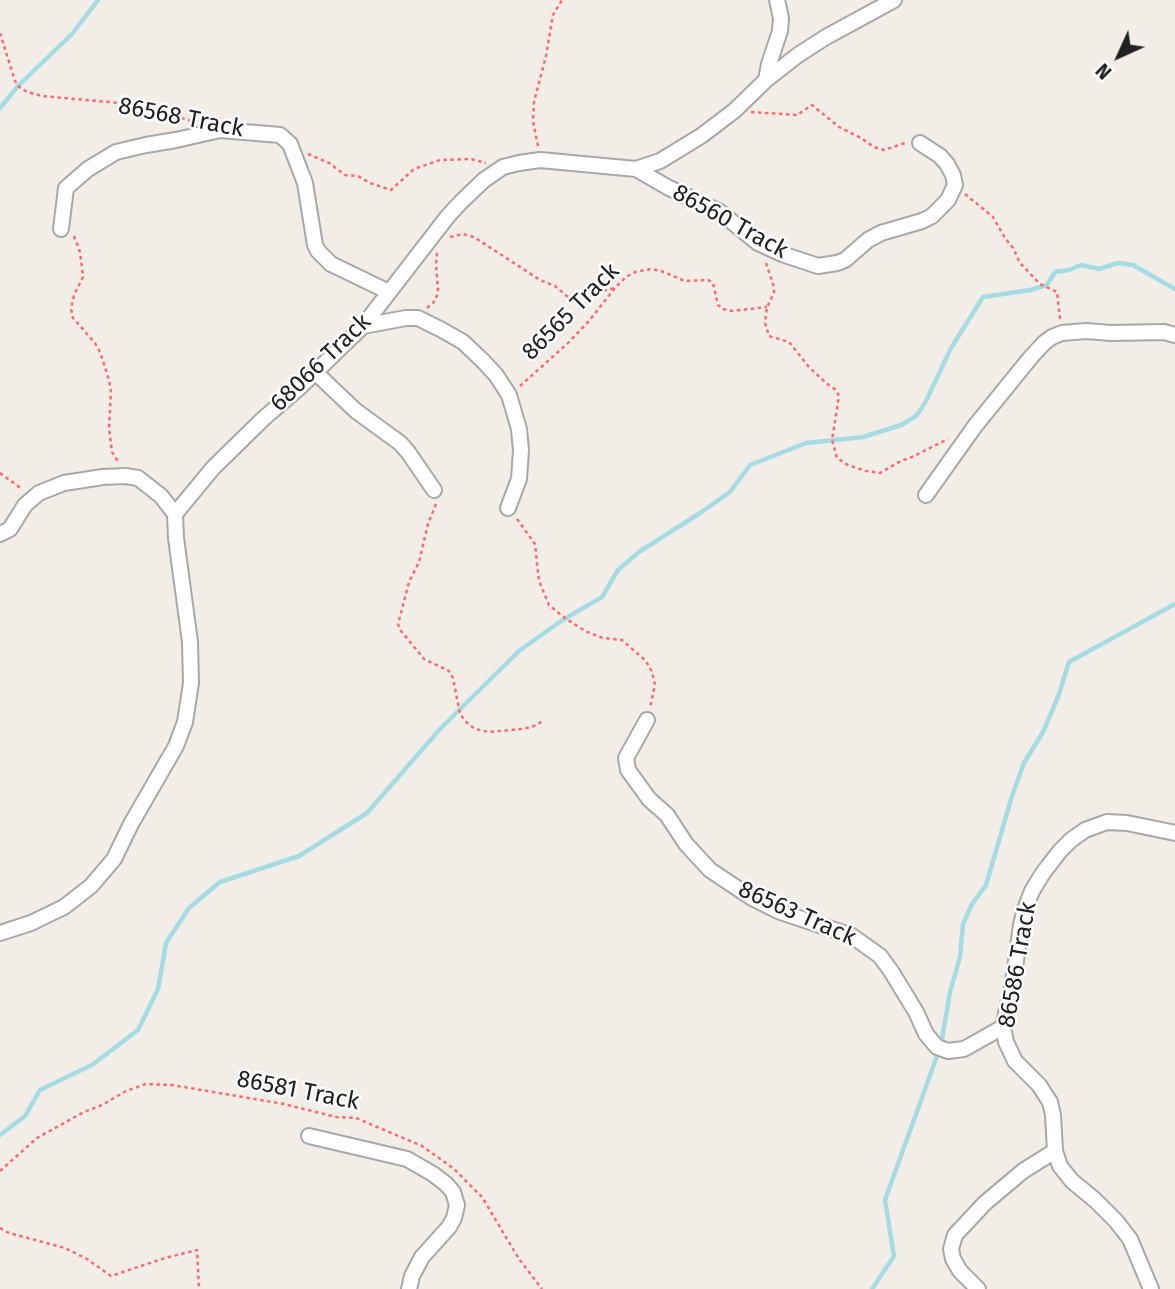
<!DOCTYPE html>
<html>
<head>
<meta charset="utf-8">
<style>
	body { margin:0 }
	#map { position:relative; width:1175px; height:1289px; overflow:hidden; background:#f2ede7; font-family:"Fira Sans",sans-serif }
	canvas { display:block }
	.north { position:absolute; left:1084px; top:21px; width:70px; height:70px; -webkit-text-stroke:5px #fff; paint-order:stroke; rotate:225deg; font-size:19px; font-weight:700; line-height:28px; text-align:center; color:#212121 }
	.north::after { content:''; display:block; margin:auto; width:24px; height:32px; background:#212121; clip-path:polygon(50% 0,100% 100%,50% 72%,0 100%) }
</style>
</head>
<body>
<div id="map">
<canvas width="1175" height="1289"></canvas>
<div class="north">N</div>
</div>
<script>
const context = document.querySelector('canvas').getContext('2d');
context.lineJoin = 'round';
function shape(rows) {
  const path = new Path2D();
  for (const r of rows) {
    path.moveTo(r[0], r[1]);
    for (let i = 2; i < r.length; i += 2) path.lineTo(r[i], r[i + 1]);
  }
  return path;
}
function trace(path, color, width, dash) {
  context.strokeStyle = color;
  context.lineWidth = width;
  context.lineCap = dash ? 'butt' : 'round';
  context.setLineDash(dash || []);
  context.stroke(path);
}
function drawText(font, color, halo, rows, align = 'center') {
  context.font = font + ' "Fira Sans",sans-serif';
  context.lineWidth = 5;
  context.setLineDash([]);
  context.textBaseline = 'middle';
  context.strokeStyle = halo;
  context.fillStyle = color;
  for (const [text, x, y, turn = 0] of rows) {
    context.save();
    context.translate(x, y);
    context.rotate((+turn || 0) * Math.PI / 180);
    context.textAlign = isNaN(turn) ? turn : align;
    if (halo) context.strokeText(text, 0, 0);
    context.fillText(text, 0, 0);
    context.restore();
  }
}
const stream = shape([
	[0,108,18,86,72,34,98,0],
	[0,1135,25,1116,40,1090,92,1065,138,1030,158,989,166,943,189,908,220,882,299,856,367,813,440,729,519,651,561,621,602,597,618,570,639,552,700,513,730,492,750,465,806,443,863,437,901,425,916,416,925,403,951,348,983,297,1030,290,1047,285,1055,272,1069,270,1081,265,1099,269,1118,263,1133,265,1175,289],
	[872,1289,894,1256,885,1200,941,1045,950,992,960,957,963,924,972,904,986,885,1012,796,1024,763,1043,732,1058,697,1069,662,1175,604]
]);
const path = shape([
	[0,33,15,81,18,86,27,92,42,96,131,104,195,122],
	[751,112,797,115,812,105,839,127,861,138,874,147,884,150,908,142],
	[538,146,533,121,534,102,546,56,553,15,562,0],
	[308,154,329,163,345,175,358,176,370,183,391,190,414,169,440,160,471,159,486,163],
	[965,194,993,217,1005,238,1013,248,1020,263,1040,284,1057,292,1060,319],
	[74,236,80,252,83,277,74,295,71,309,73,318,95,343,100,352,109,380,111,391,109,428,112,452,119,463],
	[450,237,463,234,474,237,540,280,555,286,569,298,578,301,600,292,614,288],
	[766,263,774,287,774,293,767,307,765,323,769,336,789,342,809,367,826,383,836,390,839,396,832,440,837,458,848,465,866,471,880,473,901,461,912,457,948,439],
	[427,308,436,300,438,289,436,264,437,253],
	[520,386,567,344,588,322,615,288,626,277,635,272,651,269,661,271,685,281,708,280,713,283,718,305,723,309,732,311,767,307],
	[0,473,22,489],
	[436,504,428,524,419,562,409,582,398,624,401,631,424,659,449,671,453,678,460,714,467,723,475,729,489,732,521,729,532,727,543,721],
	[517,519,535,544,539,581,549,605,565,618,585,631,603,638,622,640,646,661,652,672,655,685,650,708],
	[0,1171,37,1138,84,1112,102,1105,126,1091,146,1084,172,1085,284,1104,336,1117,356,1118,422,1146,453,1168,482,1197,519,1259,542,1289],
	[0,1228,9,1233,65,1248,87,1259,111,1276,165,1258,197,1250,199,1289]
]);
const street = shape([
	[766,80,769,64,780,31,781,18,777,0],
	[636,169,669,188,720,212,758,243,782,254,818,266,837,263,845,260,868,240,881,233,922,221,932,216,948,200,955,185,953,175,947,164,940,156,920,143],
	[61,229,66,188,88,169,116,152,146,145,176,140,220,130,280,135,290,144,305,183,315,245,318,251,331,264,389,292],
	[363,326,406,318,418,318,442,330,463,342,483,361,496,375,509,395,519,429,521,450,519,479,508,508],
	[315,372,356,411,400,443,408,452,434,490],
	[926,495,975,426,1031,357,1044,343,1052,337,1062,333,1086,331,1111,333,1164,332,1175,335],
	[0,534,10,529,25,505,39,493,64,483,103,477,125,476,138,478,161,496,175,514],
	[647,720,626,758,628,770,649,799,667,815,686,844,710,870,752,898,778,911,852,936,880,956,891,971,916,1012,926,1034,937,1047,948,1051,964,1049,1003,1027],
	[0,933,31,923,64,907,91,886,114,859,131,824,176,746,185,722,191,683,190,642,176,538,175,514,213,468,263,419,300,387,363,326,448,216,461,202,484,180,503,167,519,163,540,160,636,169,660,161,701,136,734,111,766,80,798,55,826,37,894,0],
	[309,1136,407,1159,433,1174,446,1184,453,1192,457,1205,454,1218,449,1227,422,1257,412,1276,409,1289],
	[978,1289,960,1271,953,1259,951,1249,955,1235,985,1203,1023,1171,1055,1151],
	[1151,1289,1130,1239,1116,1221,1095,1200,1072,1181,1060,1166,1055,1151,1053,1115,1050,1102,1039,1085,1015,1061,1006,1042,1003,1027,1013,982,1021,925,1025,909,1032,891,1043,873,1060,851,1071,840,1085,830,1107,822,1127,823,1175,833]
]);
const streetNames = [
	["86568 Track",181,118,11],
	["86560 Track",730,222,29],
	["86565 Track",571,312,-45],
	["68066 Track",321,363,-44],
	["86563 Track",797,914,24],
	["86586 Track",1018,965,-80],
	["86581 Track",298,1091,11]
];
trace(stream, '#a5dbe2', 4.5);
trace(street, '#a8a8a8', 18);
trace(path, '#ff6a6c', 2.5, [3.5, 3.5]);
trace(street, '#fff', 14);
drawText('24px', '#212121', '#fff', streetNames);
</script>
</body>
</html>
